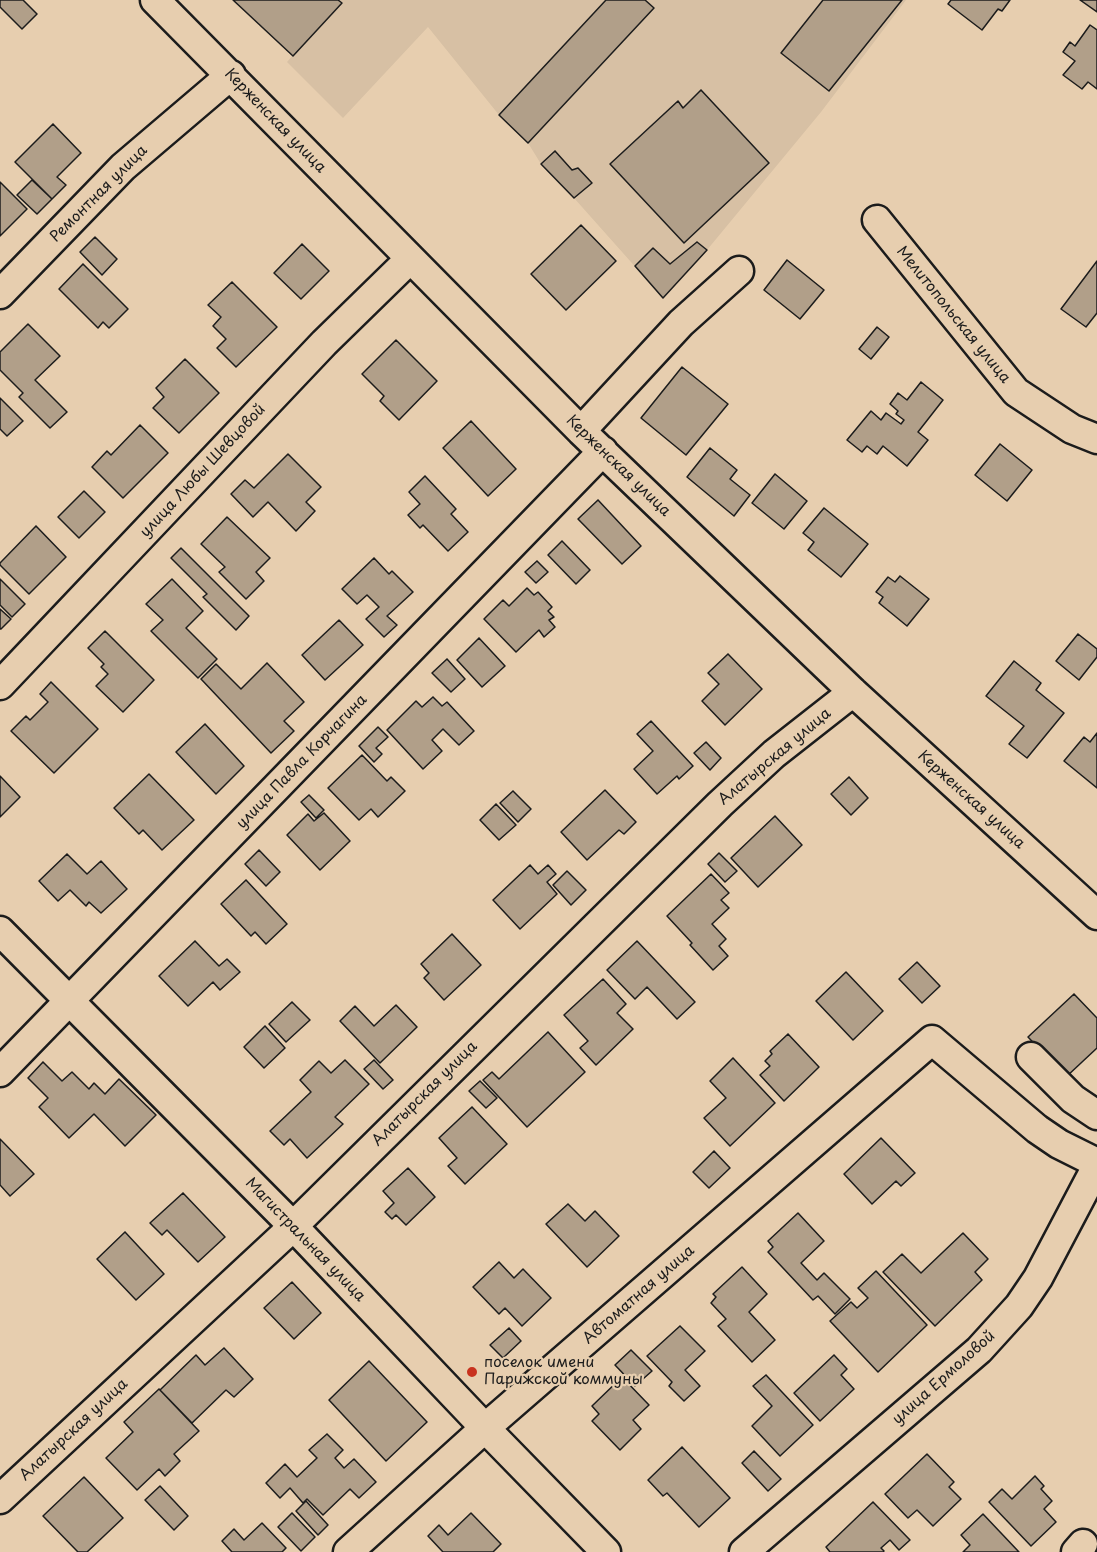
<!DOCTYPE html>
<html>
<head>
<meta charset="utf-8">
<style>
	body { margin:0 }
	canvas { display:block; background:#e7ceaf }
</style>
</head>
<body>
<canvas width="1097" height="1552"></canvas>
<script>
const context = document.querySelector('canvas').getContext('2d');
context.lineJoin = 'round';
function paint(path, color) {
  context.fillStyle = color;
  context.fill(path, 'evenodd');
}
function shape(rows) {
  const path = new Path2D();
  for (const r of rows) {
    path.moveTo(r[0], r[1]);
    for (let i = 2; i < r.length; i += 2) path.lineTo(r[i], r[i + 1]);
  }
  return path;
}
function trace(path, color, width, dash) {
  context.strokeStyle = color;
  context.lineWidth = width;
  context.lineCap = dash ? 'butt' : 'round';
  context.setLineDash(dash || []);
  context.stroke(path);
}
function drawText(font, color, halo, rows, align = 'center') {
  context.font = font + ' "Playpen Sans",sans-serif';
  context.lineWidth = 4.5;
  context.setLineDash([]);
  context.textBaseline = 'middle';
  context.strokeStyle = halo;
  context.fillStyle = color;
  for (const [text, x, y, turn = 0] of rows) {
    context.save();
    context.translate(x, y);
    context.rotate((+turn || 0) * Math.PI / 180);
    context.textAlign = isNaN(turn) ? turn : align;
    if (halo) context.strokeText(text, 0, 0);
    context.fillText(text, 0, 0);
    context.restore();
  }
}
const built = shape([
	[233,0,906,0,821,112,707,250,663,298,574,198,541,164,528,143,499,115,428,27,343,118,287,62,293,55]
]);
const building = shape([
	[0,0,23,0,37,14,22,29,0,7,0,0],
	[233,0,338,0,342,3,293,56,233,0],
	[606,0,645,0,654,8,528,143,499,115,606,0],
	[823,0,902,0,829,91,781,53,823,0],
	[951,0,1010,0,1002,11,998,9,982,30,948,4,951,0],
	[1080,0,1097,0,1097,12,1080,0],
	[1090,25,1097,30,1097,89,1088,82,1082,89,1063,75,1075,61,1063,52,1070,42,1075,46,1090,25],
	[701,90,769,163,684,243,610,164,678,101,683,108,701,90],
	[53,124,81,153,57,177,66,185,52,199,15,162,53,124],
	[555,151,572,170,578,168,592,183,574,198,541,164,555,151],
	[32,180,52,199,37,214,17,195,32,180],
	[0,182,27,209,0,236,0,182],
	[581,225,616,261,566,310,531,274,581,225],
	[95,237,117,259,102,275,80,252,95,237],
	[697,242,707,250,663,298,635,266,653,248,670,264,697,242],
	[302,244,329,271,301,299,274,273,302,244],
	[787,260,824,290,800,319,764,290,787,260],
	[1097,261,1097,313,1086,327,1061,309,1097,261],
	[83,264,128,309,109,328,103,322,98,328,59,289,83,264],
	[232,282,277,327,236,367,217,348,226,339,213,326,221,317,208,305,232,282],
	[28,324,60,356,35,380,67,412,50,428,19,397,23,393,0,370,0,352,28,324],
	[877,327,889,337,871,359,859,349,877,327],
	[396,340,437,381,399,420,380,401,384,396,362,374,396,340],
	[185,359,219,393,179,433,153,408,164,397,156,388,185,359],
	[682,367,728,404,686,455,641,418,682,367],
	[921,382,943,400,918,432,928,440,907,466,883,446,877,454,867,446,862,452,847,440,871,411,881,420,886,413,901,424,904,420,896,414,898,411,890,404,898,393,907,400,921,382],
	[0,398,23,421,7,436,0,429,0,398],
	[471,421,516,469,488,496,443,448,471,421],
	[140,425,168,453,123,498,92,467,107,451,111,455,140,425],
	[1000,444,1032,470,1007,501,975,475,1000,444],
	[710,448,737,470,730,479,750,495,734,516,687,477,710,448],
	[288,454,321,487,306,502,315,511,296,531,268,502,253,517,231,494,245,480,254,488,288,454],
	[775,474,807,501,784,529,752,503,775,474],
	[425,476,456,509,451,514,468,532,448,551,423,525,420,528,408,515,420,504,409,492,425,476],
	[84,491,105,512,79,538,58,517,84,491],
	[598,500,641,546,622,564,578,519,598,500],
	[824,508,868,544,841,577,808,550,814,542,803,533,824,508],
	[227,517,270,558,256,572,264,581,246,599,219,572,225,567,201,544,227,517],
	[36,526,66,557,29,594,0,565,0,563,36,526],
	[562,541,590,570,576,584,548,555,562,541],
	[181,548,249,616,236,630,203,597,207,594,171,558,181,548],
	[374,558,389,574,392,571,413,592,387,616,397,625,384,637,366,619,379,607,367,595,357,604,342,589,374,558],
	[537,561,548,572,536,583,525,572,537,561],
	[900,576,929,599,907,626,879,603,883,597,876,592,888,577,895,582,900,576],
	[0,579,25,604,12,617,0,605,0,579],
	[172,579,203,611,186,628,217,659,198,678,151,631,163,620,146,604,172,579],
	[527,588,534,595,538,592,552,607,548,611,554,617,549,620,555,627,544,637,539,630,516,652,484,619,503,600,509,606,527,588],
	[0,609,11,619,1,629,0,629,0,609],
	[339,620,363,645,325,680,302,655,339,620],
	[105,631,154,680,123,712,96,686,108,674,101,667,104,664,88,648,105,631],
	[1078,634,1097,649,1097,657,1079,680,1056,661,1078,634],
	[479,638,505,666,482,687,457,660,479,638],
	[728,654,762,689,725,725,702,701,719,684,708,673,728,654],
	[447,659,465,679,451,692,432,673,447,659],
	[1014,661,1041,683,1036,690,1064,713,1027,758,1009,744,1024,726,986,696,1014,661],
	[267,663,304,702,284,721,294,731,271,753,201,679,216,664,241,689,267,663],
	[51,682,98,729,54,773,11,731,26,716,30,720,48,702,40,694,51,682],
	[433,697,442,706,447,702,474,731,459,745,443,729,432,740,442,751,423,769,387,730,416,701,422,707,433,697],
	[651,721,693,766,679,779,677,776,657,794,634,769,653,751,637,734,651,721],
	[205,724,244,766,216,794,176,752,205,724],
	[378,727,388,737,376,748,382,754,374,762,359,746,378,727],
	[1097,733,1097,788,1064,761,1084,737,1090,742,1097,733],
	[706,742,721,758,710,770,694,753,706,742],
	[362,755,387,781,391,777,405,791,378,817,371,809,359,820,328,788,362,755],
	[149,774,194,820,162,850,143,830,139,834,114,808,149,774],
	[0,776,20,797,0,817,0,776],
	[849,777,868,798,851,815,831,794,849,777],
	[605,790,636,822,624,834,619,830,587,860,561,832,605,790],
	[513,791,531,809,518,822,500,803,513,791],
	[309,795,324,810,316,818,301,802,309,795],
	[496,804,516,825,499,840,480,820,496,804],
	[324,813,350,841,320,870,287,835,308,814,314,821,324,813],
	[775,816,802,845,758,887,731,858,775,816],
	[259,850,280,872,266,886,245,864,259,850],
	[719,853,737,871,725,882,708,864,719,853],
	[67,854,87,874,101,861,127,889,101,913,89,902,86,906,70,890,58,901,39,881,67,854],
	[530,865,538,874,548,865,556,874,547,882,557,894,520,929,493,900,530,865],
	[567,871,586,890,571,905,553,885,567,871],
	[711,874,729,893,721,900,729,908,712,924,726,939,719,946,728,956,713,970,690,945,692,943,667,916,711,874],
	[246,880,287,924,266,944,255,932,251,936,221,904,246,880],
	[452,934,481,965,444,1000,424,978,429,973,421,964,452,934],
	[195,941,219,966,227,959,240,972,220,990,213,982,188,1006,159,976,195,941],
	[637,941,695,1002,677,1019,647,987,635,999,607,970,637,941],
	[917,962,940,986,922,1003,899,979,917,962],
	[846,972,883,1011,853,1040,816,1001,846,972],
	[603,979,626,1004,617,1013,633,1029,596,1065,580,1048,588,1041,564,1015,603,979],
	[1074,994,1097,1018,1097,1048,1066,1077,1028,1037,1074,994],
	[292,1002,310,1020,286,1042,269,1024,292,1002],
	[396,1005,417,1027,380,1063,340,1021,355,1006,374,1026,396,1005],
	[265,1026,285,1048,264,1068,244,1047,265,1026],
	[548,1032,585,1072,527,1127,483,1080,492,1072,499,1079,548,1032],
	[788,1034,819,1067,784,1101,760,1075,770,1066,765,1061,772,1054,770,1051,788,1034],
	[733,1058,775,1103,730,1146,704,1118,726,1098,710,1081,733,1058],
	[345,1060,369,1084,335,1117,343,1124,307,1158,290,1139,284,1145,270,1131,311,1092,300,1080,319,1061,331,1073,345,1060],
	[374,1060,393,1080,383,1089,364,1069,374,1060],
	[43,1062,62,1081,72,1072,89,1089,94,1083,105,1094,119,1079,156,1115,125,1146,94,1114,69,1138,39,1107,48,1098,28,1078,43,1062],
	[480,1081,497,1098,486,1108,469,1091,480,1081],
	[472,1107,507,1144,465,1184,448,1166,457,1158,439,1138,472,1107],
	[881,1138,915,1173,901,1186,896,1181,872,1204,844,1174,881,1138],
	[0,1139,34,1174,10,1196,0,1185,0,1139],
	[714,1151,730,1168,709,1188,693,1172,714,1151],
	[408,1168,435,1197,406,1225,396,1215,392,1219,385,1212,394,1203,383,1191,408,1168],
	[183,1193,225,1237,198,1262,167,1230,162,1235,150,1223,183,1193],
	[568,1204,585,1221,595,1211,619,1236,587,1267,546,1224,568,1204],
	[798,1213,824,1241,801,1263,817,1280,824,1273,850,1299,835,1314,818,1296,813,1300,768,1252,773,1247,768,1241,798,1213],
	[125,1232,164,1274,136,1300,97,1259,125,1232],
	[963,1233,988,1259,975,1272,982,1280,935,1326,883,1272,902,1254,921,1273,963,1233],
	[499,1262,514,1278,523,1269,551,1298,522,1326,505,1308,499,1314,473,1287,499,1262],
	[742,1267,767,1294,749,1312,775,1340,752,1362,718,1326,726,1319,711,1303,716,1297,713,1294,742,1267],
	[876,1271,927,1325,878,1372,830,1321,851,1302,857,1308,868,1298,858,1288,876,1271],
	[292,1282,321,1313,294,1339,264,1308,292,1282],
	[680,1326,705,1351,685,1370,700,1386,684,1401,669,1386,672,1382,647,1356,680,1326],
	[509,1328,521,1341,503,1358,490,1345,509,1328],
	[224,1348,253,1379,234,1397,226,1390,192,1423,160,1390,196,1355,205,1365,224,1348],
	[631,1350,652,1371,635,1386,615,1365,631,1350],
	[834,1355,847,1369,841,1375,854,1389,820,1421,794,1393,834,1355],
	[369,1361,427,1422,386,1461,329,1400,369,1361],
	[766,1375,813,1425,780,1456,752,1426,772,1406,753,1386,766,1375],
	[622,1377,649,1405,633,1420,641,1429,620,1450,592,1421,599,1414,592,1406,622,1377],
	[159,1389,199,1431,174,1454,180,1461,165,1476,159,1469,137,1490,106,1458,133,1432,124,1422,159,1389],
	[327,1434,343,1450,335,1458,344,1468,354,1459,376,1482,359,1498,350,1489,323,1515,307,1499,303,1503,290,1488,280,1498,266,1483,285,1464,297,1477,317,1458,309,1450,327,1434],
	[682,1447,730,1498,699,1527,667,1493,663,1496,648,1480,682,1447],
	[754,1451,781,1479,768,1491,742,1463,754,1451],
	[927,1454,954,1482,949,1487,961,1499,933,1526,917,1510,908,1518,885,1494,927,1454],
	[1035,1476,1044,1486,1041,1489,1052,1501,1044,1509,1056,1522,1031,1546,989,1502,1002,1489,1012,1499,1035,1476],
	[84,1477,123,1518,87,1552,78,1552,43,1516,84,1477],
	[160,1486,188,1516,174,1530,145,1500,160,1486],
	[306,1501,328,1525,318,1535,296,1511,306,1501],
	[873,1502,910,1540,899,1550,890,1540,881,1548,884,1551,883,1552,830,1552,826,1547,873,1502],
	[292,1513,315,1537,301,1551,278,1527,292,1513],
	[471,1513,501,1544,493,1552,443,1552,428,1536,439,1525,448,1535,471,1513],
	[983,1514,1019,1552,963,1552,970,1545,961,1535,983,1514],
	[262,1523,286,1548,282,1552,232,1552,222,1541,234,1529,244,1540,262,1523]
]);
const minor = shape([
	[155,0,581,431,853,692,1097,915],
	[877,220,1016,392,1072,429,1097,439],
	[0,294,123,167,231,75],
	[581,431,681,323,739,271],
	[0,685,324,343,410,259],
	[0,931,292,1225,485,1428,606,1552],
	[1031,1057,1073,1099,1097,1115],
	[0,1072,603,451],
	[0,1499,282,1237,720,804,774,754,853,692],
	[348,1552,485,1428,932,1040,1037,1129,1059,1144,1097,1163],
	[744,1552,979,1350,1019,1306,1038,1278,1097,1166],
	[1076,1552,1083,1544]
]);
const markers = [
	[472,1372,6,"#c8321e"]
];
const streetNames = [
	["Керженская улица",275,121,46],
	["Ремонтная улица",99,194,-45],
	["Мелитопольская улица",953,315,51],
	["Керженская улица",618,466,44],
	["улица Любы Шевцовой",203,471,-47],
	["Алатырская улица",775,757,-40],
	["улица Павла Корчагина",302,762,-46],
	["Керженская улица",971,800,42],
	["Алатырская улица",425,1094,-45],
	["Магистральная улица",305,1240,46],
	["Автоматная улица",639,1295,-41],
	["улица Ермоловой",944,1378,-42],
	["Алатырская улица",74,1430,-43]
];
const poiNames = [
	["поселок имени",484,1363],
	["Парижской коммуны",484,1380]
];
paint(built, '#d7c0a4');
paint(building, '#b19f89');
trace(building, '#1c1c1c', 1.5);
trace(minor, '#1c1c1c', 33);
trace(minor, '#e7ceaf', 28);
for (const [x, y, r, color] of markers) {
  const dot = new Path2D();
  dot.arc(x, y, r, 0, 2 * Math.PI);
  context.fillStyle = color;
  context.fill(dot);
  trace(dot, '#e7ceaf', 2);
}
drawText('15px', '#1c1c1c', '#e7ceaf', streetNames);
drawText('15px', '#1c1c1c', '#e7ceaf', poiNames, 'left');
</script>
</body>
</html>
